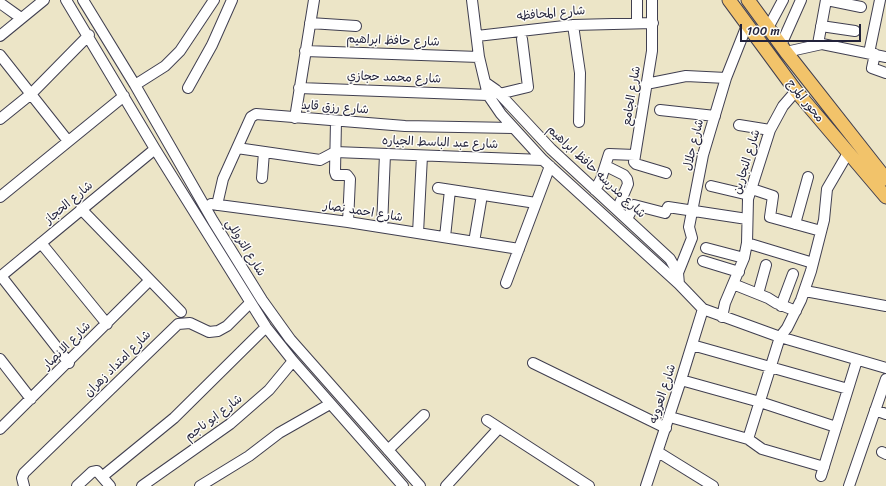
<!DOCTYPE html>
<html>
<head>
<meta charset="utf-8">
<style>
	body { margin:0 }
	#map { position:relative; width:886px; height:486px; overflow:hidden; background:#ece5c7; font-family:Sriracha,sans-serif }
	canvas { display:block }
	.scale { position:absolute; left:740px; top:24px; width:121px; height:18px; box-sizing:border-box; border:2px solid #22223b; border-top:0; padding-left:5px; font-size:12px; line-height:14px; white-space:nowrap; color:#22223b; -webkit-text-stroke:3px #fdfcf7; paint-order:stroke }
</style>
</head>
<body>
<div id="map">
<canvas width="886" height="486"></canvas>
<div class="scale">100 m</div>
</div>
<script>
const context = document.querySelector('canvas').getContext('2d');
context.lineJoin = 'round';
function shape(rows) {
  const path = new Path2D();
  for (const r of rows) {
    path.moveTo(r[0], r[1]);
    for (let i = 2; i < r.length; i += 2) path.lineTo(r[i], r[i + 1]);
  }
  return path;
}
function trace(path, color, width, dash) {
  context.strokeStyle = color;
  context.lineWidth = width;
  context.lineCap = dash ? 'butt' : 'round';
  context.setLineDash(dash || []);
  context.stroke(path);
}
function drawText(font, color, halo, rows, align = 'center') {
  context.font = font + ' Sriracha,"Playpen Sans Arabic",sans-serif';
  context.lineWidth = 3;
  context.setLineDash([]);
  context.textBaseline = 'middle';
  context.strokeStyle = halo;
  context.fillStyle = color;
  for (const [text, x, y, turn = 0] of rows) {
    context.save();
    context.translate(x, y);
    context.rotate((+turn || 0) * Math.PI / 180);
    context.textAlign = isNaN(turn) ? turn : align;
    if (halo) context.strokeText(text, 0, 0);
    context.fillText(text, 0, 0);
    context.restore();
  }
}
const minor = shape([
	[66,0,155,149,266,327,293,361,403,486],
	[83,0,135,85,213,221,262,300,290,339,420,486],
	[472,0,479,57,488,95,501,114,543,160,679,284,703,309,780,337,886,368],
	[652,0,652,51,634,162,636,164,666,173],
	[827,0,861,7],
	[0,3,21,18],
	[310,23,356,26],
	[637,23,637,0],
	[573,25,580,73,579,122],
	[821,26,855,31],
	[768,28,783,0],
	[0,36,44,0],
	[477,36,573,25,653,23],
	[818,44,826,0],
	[781,45,801,0],
	[305,51,479,57],
	[786,52,822,44,886,57],
	[869,53,880,0],
	[875,54,872,68,886,73],
	[0,55,68,141],
	[486,83,496,90,551,149,670,259,678,273,679,284],
	[646,84,686,76,726,78],
	[135,85,165,66,180,51,214,0],
	[188,88,212,45,232,0],
	[299,88,488,95],
	[499,94,528,87,522,39],
	[660,110,715,116],
	[295,118,314,0],
	[0,119,31,94,89,35],
	[336,121,335,172,336,175,347,175,350,179,348,222],
	[739,125,770,130],
	[237,148,320,160,335,152,543,160],
	[606,166,624,175,627,179,628,184,617,210],
	[262,178,264,152],
	[711,186,749,195],
	[438,188,536,203],
	[752,189,773,196,770,217,821,231],
	[595,190,601,179,609,154,635,155],
	[0,197,124,96],
	[211,204,348,222,519,249],
	[217,205,223,179,251,117,256,114,405,126,513,128],
	[81,209,181,312],
	[627,219,634,205,665,213,668,207,747,219],
	[795,224,808,177],
	[382,227,385,154],
	[418,233,422,156],
	[445,237,450,190],
	[474,242,482,195],
	[41,243,107,324],
	[747,243,813,263],
	[706,248,744,258],
	[703,261,739,272],
	[678,273,692,238,689,227,703,155,726,78,747,25],
	[1,276,69,363],
	[0,277,155,149],
	[506,283,550,166],
	[733,284,768,298,776,303,796,311],
	[805,291,886,306],
	[758,294,766,265],
	[781,306,793,274],
	[722,317,725,303,744,258,747,243,748,199,770,130,783,106,796,91],
	[692,345,848,389],
	[0,359,31,399],
	[533,363,666,428],
	[681,380,760,402,836,427],
	[875,410,886,414],
	[670,417,748,439,762,449,824,467],
	[487,420,589,486],
	[0,429,150,280],
	[748,439,780,337,787,328,801,300,811,271,824,220,827,189,848,153],
	[388,450,424,415],
	[658,452,713,486],
	[882,452,886,454],
	[103,476,174,418,266,327],
	[821,476,857,360],
	[24,486,22,478,24,473,178,324,190,323,209,332,218,331,227,326,250,303],
	[77,486,92,472,97,471,110,486],
	[142,486,230,424,269,390,293,361],
	[200,486,249,456,279,433,330,404],
	[446,486,499,428],
	[646,486,681,380,703,309],
	[849,486,886,379]
]);
const major = shape([
	[729,0,796,91,886,197],
	[748,0,786,52,886,179]
]);
const streetNames = [
	["شارع المحافظه",551,14,-5],
	["شارع حافظ ابراهيم",393,41,2],
	["شارع محمد حجازي",394,78,2],
	["شارع الجامع",632,96,-80],
	["محور المرج",805,101,51],
	["شارع رزق قايد",335,108,4],
	["شارع عبد الباسط الجياره",440,143,2],
	["شارع جلال",694,145,-76],
	["شارع النجارين",747,162,-73],
	["شارع مدرسه حافظ ابراهيم",596,172,43],
	["شارع الحجاز",69,203,-40],
	["شارع احمد نصار",363,212,9],
	["شارع التروللي",245,248,58],
	["شارع الانصار",67,346,-45],
	["شارع امتداد زهران",118,364,-45],
	["شارع العروبه",663,394,-72],
	["شارع ابو ناجم",214,418,-37]
];
trace(minor, '#403f50', 12);
trace(major, '#403f50', 15);
trace(minor, '#fff', 10);
trace(major, '#f2c36a', 13);
drawText('12px', '#22223b', '#fdfcf7', streetNames);
</script>
</body>
</html>
